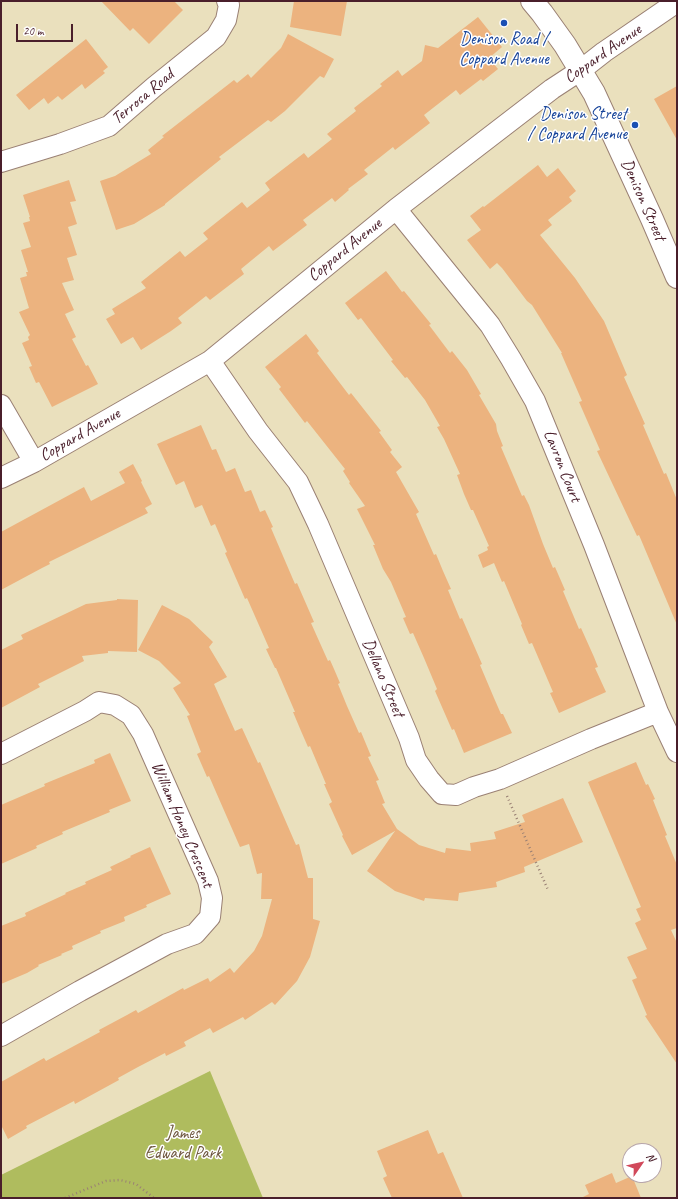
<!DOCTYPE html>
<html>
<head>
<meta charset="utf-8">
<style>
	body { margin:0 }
	#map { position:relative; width:678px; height:1199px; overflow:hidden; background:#eae0bd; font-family:Caveat,sans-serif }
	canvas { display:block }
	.frame { position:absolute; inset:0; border:2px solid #4a1f2b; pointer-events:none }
	.north { position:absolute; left:622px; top:1143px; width:40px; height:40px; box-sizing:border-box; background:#fff; border:1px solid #b7a5aa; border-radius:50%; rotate:56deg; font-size:11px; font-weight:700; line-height:16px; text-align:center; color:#4a1f2b }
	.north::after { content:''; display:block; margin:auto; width:14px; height:18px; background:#d1495b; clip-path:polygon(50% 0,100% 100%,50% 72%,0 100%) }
	.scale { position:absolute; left:16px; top:24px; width:57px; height:18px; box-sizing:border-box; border:2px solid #4a1f2b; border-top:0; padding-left:5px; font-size:12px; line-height:14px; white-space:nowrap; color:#4a1f2b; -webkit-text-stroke:3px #fff; paint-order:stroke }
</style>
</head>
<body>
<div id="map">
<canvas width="678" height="1199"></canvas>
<div class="frame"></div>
<div class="north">N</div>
<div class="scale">20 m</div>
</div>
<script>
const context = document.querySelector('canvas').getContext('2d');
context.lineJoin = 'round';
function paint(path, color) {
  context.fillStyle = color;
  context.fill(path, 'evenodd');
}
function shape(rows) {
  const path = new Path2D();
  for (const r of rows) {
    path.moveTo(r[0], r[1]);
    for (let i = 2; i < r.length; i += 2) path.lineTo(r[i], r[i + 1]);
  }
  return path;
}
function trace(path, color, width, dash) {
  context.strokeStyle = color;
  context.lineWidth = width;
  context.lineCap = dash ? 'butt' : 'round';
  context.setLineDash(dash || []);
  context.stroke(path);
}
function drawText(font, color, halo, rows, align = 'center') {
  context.font = font + ' Caveat,sans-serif';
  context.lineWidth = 3;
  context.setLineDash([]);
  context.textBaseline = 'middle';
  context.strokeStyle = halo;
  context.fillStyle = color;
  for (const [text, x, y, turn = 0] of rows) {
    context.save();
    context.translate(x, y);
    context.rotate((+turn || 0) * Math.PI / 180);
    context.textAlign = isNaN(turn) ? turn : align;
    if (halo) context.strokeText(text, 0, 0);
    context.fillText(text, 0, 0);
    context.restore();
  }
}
const green = shape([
	[210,1071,263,1198,1,1198,1,1175]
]);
const building = shape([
	[101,1,174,1,183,10,149,44,133,28,130,31],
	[294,1,347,1,341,36,290,27],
	[478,17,502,47,489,58,498,69,483,81,481,79,460,95,456,90,424,115,430,123,395,150,393,147,364,170,368,174,348,189,349,190,335,202,332,198,303,220,307,225,273,251,269,246,241,269,244,274,210,300,206,296,178,318,182,323,171,331,141,350,133,337,121,344,106,319,115,314,112,309,146,288,141,282,180,251,185,257,208,239,203,233,242,202,247,208,270,190,265,183,304,153,308,158,332,139,327,134,356,111,354,108,382,86,380,84,398,70,402,76,422,61,425,45,438,48],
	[288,34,334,59,324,78,320,76,285,111,271,122,268,120,219,157,221,159,165,204,165,205,134,224,116,230,100,181,115,176,151,154,148,150,164,137,162,136,234,80,237,83,248,74,251,78,281,48],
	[86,39,108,67,103,71,105,73,85,89,82,84,62,100,58,96,48,104,44,98,29,110,16,95],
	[677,86,677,140,654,99],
	[538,165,547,177,558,168,576,191,569,197,572,201,548,220,552,225,540,235,575,278,604,321,627,375,624,377,645,424,643,425,664,474,666,473,677,500,677,625,639,535,637,536,597,451,600,450,579,402,582,401,561,353,562,353,532,305,527,301,502,268,497,263,490,269,467,240,481,230,470,216,483,206,484,207],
	[69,180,76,201,70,202,77,224,68,227,77,255,67,258,74,280,62,283,74,310,65,314,76,337,72,339,86,366,88,365,98,384,52,407,39,382,36,383,29,367,32,366,22,343,29,340,28,337,30,335,19,312,29,308,20,278,27,276,26,272,28,272,21,250,31,247,23,223,30,221,29,217,30,217,23,195],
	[386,271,402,292,404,291,431,324,429,325,450,353,452,351,467,370,481,394,479,395,496,424,497,431,503,446,501,447,522,496,524,495,529,505,543,544,553,568,555,567,565,590,563,591,579,629,581,628,594,657,598,667,595,668,606,692,559,713,550,693,553,692,532,643,529,644,521,625,522,624,504,581,502,582,494,563,483,568,478,555,488,550,487,547,489,546,473,510,471,510,464,494,457,475,460,474,444,439,437,427,440,426,425,400,407,377,405,378,391,361,393,360,361,318,358,320,345,303],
	[306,334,319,351,317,353,349,395,351,393,381,431,379,432,392,450,390,452,402,467,396,472,419,512,416,514,434,555,436,554,443,571,451,589,448,590,460,619,462,618,482,664,480,665,494,698,501,714,503,714,512,733,464,753,454,729,452,730,435,691,437,689,424,658,413,633,410,634,403,618,406,617,391,582,383,569,373,545,375,545,357,509,365,506,349,483,350,482,343,471,345,469,307,421,305,423,279,389,281,387,265,367],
	[201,425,212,450,216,449,226,472,235,468,245,492,251,490,260,512,265,510,273,527,271,528,295,584,297,583,314,622,311,623,328,661,330,660,334,669,340,683,338,684,347,706,359,733,361,732,371,756,368,757,379,780,376,781,385,803,382,804,397,829,419,845,445,853,446,848,471,851,470,843,496,839,494,832,525,822,522,815,563,798,583,842,524,867,525,872,496,882,497,887,459,893,458,901,425,898,424,901,395,891,367,871,395,831,352,855,342,836,343,835,329,804,332,802,324,784,326,784,310,746,308,747,301,731,293,712,295,712,276,668,275,668,266,649,269,648,247,598,245,599,225,553,227,552,215,524,211,526,202,505,195,508,184,481,176,485,157,444],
	[133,464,142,481,141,482,152,504,145,508,148,513,49,562,50,564,42,568,1,590,1,532,84,487,91,501,125,483,119,472],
	[117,599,138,600,137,652,108,651,108,653,82,656,84,661,38,684,40,687,1,708,1,650,23,639,21,635,86,604,117,600],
	[162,605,189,619,213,642,209,647,227,677,214,684,235,731,242,728,258,763,260,762,296,845,299,844,308,878,313,878,313,919,320,921,310,957,297,981,275,1005,272,1002,245,1020,243,1017,213,1033,210,1028,184,1042,186,1046,166,1056,165,1053,138,1067,118,1078,119,1080,75,1104,74,1101,26,1126,27,1128,8,1139,1,1125,1,1082,44,1058,46,1061,100,1032,99,1030,127,1015,136,1010,138,1013,183,988,184,990,208,978,210,982,230,968,234,973,254,951,262,936,272,899,261,899,262,873,257,874,249,844,240,847,209,776,207,777,197,754,201,752,187,716,190,715,173,688,181,683,159,661,138,650],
	[110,753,131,801,109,810,110,812,62,832,63,834,36,846,37,848,1,864,1,805,45,786,44,784,95,763,94,760],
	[636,762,646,785,648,784,655,799,653,800,667,835,665,836,677,865,677,928,671,930,677,943,677,1064,645,1016,647,1015,632,980,637,978,627,957,647,949,635,923,641,920,636,909,641,907,588,782],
	[150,847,171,894,146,905,147,907,124,917,125,921,100,931,101,933,72,946,73,949,61,954,62,955,38,965,39,966,27,973,1,984,1,926,26,916,25,913,66,894,65,893,86,884,85,882,112,870,110,867,131,857,130,856],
	[428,1130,438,1154,443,1152,463,1198,392,1198,383,1178,387,1176,377,1151],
	[612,1173,616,1183,632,1176,641,1198,581,1198,589,1194,585,1185]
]);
const path = shape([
	[507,796,548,890],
	[65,1198,106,1181,120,1180,136,1184,154,1198]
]);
const minor = shape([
	[1,162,60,144,109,126,154,87,216,37,226,20,229,5,227,1],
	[396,209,490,325,511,359,535,401,594,545,658,712,677,752],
	[210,361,258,431,298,482,318,524,409,738,416,760,429,779,442,794,456,795,474,787,500,779,591,739,658,712],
	[1,405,34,462],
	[1,478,34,462,210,361,396,209,552,89,581,70,604,52,677,2],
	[1,754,85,711,99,702,115,705,131,715,143,734,208,881,212,898,210,917,195,934,167,944,80,991,1,1036]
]);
const tertiary = shape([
	[532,1,542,13,565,45,594,93,652,219,677,277]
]);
const markers = [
	[504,23,4,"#1a4fb4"],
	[635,125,4,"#1a4fb4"]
];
const transitNames = [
	["Denison Road /",504,40],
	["Coppard Avenue",504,60],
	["Denison Street",627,115,"right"],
	["/ Coppard Avenue",627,135,"right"]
];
const streetNames = [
	["Coppard Avenue",603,54,-35],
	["Terrosa Road",143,97,-40],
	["Denison Street",643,200,66],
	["Coppard Avenue",345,250,-39],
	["Coppard Avenue",80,435,-30],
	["Lavron Court",562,466,68],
	["Dellano Street",383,678,67],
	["William Honey Crescent",182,825,67]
];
const parkNames = [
	["James",183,1134],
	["Edward Park",183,1154]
];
paint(green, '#afbc5e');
paint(building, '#ecb37f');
trace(minor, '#9a8074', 22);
trace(tertiary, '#9a8074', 24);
trace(path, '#9a8074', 2.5, [1, 3]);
trace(minor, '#fff', 20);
trace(tertiary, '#fff', 22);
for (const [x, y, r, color] of markers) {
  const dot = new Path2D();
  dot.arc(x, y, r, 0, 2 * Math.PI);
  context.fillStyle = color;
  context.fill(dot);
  trace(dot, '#fff', 1.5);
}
drawText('17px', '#164399', '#fff', transitNames);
drawText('17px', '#4a1f2b', '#fff', streetNames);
drawText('17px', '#6d563d', '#fff', parkNames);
</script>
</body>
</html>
